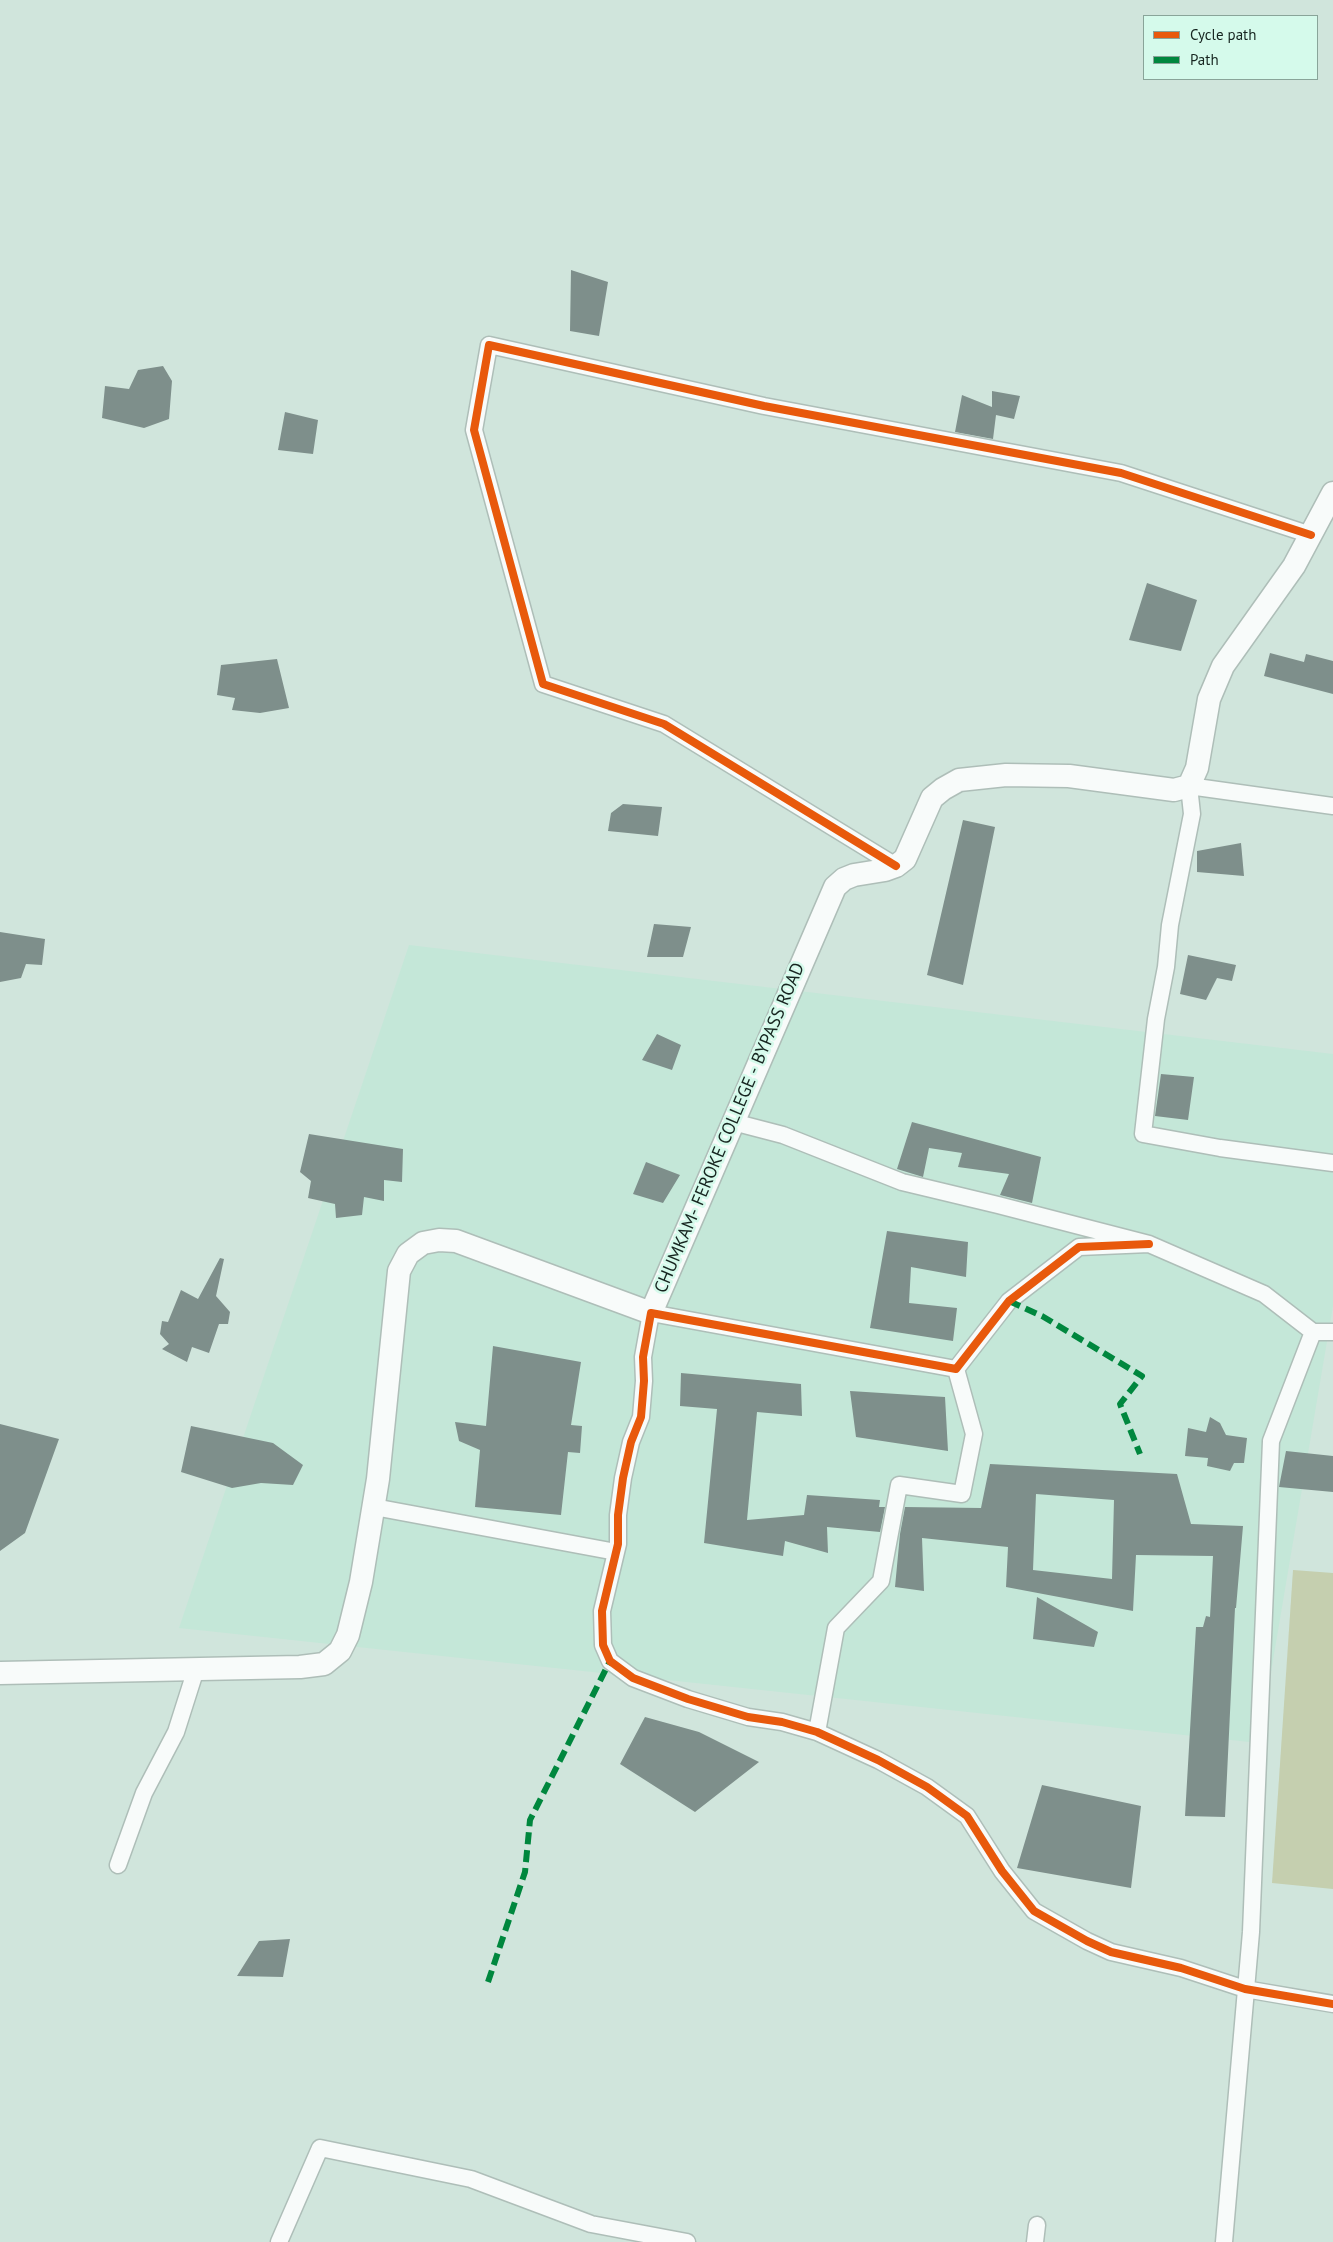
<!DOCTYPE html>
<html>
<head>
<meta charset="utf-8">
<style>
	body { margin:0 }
	#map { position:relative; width:1333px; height:2242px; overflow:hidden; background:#d0e5dc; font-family:"PT Sans",sans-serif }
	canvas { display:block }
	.legend { position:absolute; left:1143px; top:15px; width:175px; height:65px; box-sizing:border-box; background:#d5faeb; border:1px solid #89a499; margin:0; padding:6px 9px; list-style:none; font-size:15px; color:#16241f }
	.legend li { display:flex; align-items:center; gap:10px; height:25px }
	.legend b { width:25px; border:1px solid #89a499 }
</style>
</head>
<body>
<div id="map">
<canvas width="1333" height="2242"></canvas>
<ul class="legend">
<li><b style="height:6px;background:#e8590c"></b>Cycle path</li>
<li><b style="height:6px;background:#00873e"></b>Path</li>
</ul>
</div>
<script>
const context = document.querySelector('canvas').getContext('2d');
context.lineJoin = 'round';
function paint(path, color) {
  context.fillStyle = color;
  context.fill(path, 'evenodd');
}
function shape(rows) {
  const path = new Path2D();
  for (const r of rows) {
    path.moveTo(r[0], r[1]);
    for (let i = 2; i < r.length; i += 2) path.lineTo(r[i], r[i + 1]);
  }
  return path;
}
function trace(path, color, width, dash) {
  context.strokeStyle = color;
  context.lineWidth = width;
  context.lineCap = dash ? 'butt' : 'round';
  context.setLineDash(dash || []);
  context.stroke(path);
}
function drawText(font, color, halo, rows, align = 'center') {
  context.font = font + ' "PT Sans",sans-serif';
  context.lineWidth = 5;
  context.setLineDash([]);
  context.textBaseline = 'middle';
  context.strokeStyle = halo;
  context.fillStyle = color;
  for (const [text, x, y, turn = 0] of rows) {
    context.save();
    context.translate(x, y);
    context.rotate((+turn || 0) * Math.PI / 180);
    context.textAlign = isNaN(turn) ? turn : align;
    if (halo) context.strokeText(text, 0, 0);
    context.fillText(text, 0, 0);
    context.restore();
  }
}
const built = shape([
	[409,945,1333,1054,1333,1306,1259,1743,179,1628]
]);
const green = shape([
	[1293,1570,1333,1573,1333,1889,1272,1883]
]);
const building = shape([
	[571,270,608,282,599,336,570,331],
	[163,366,172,381,169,419,144,428,102,418,105,386,129,389,138,370],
	[992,391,1020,396,1014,419,996,415,993,439,955,432,962,395,992,407],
	[285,412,318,420,313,454,278,450],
	[1147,583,1197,600,1181,651,1129,640],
	[1270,653,1304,662,1306,654,1333,661,1333,694,1264,676],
	[277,659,289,708,260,713,232,710,235,698,217,695,221,665],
	[623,804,662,807,658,836,608,831,611,813],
	[963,820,995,827,963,985,927,975],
	[1241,843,1244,876,1197,872,1197,851],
	[654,924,691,927,683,957,647,957],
	[0,932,45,939,42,965,26,964,21,978,0,982],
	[1188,955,1236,965,1232,981,1217,978,1206,1000,1180,994],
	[657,1034,681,1045,672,1070,642,1060],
	[1161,1074,1194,1077,1188,1120,1155,1116],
	[912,1122,1041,1157,1032,1203,1000,1195,1009,1174,958,1167,962,1153,929,1148,923,1177,897,1169],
	[309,1134,403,1149,402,1182,384,1180,384,1201,364,1197,362,1215,336,1218,335,1204,308,1198,311,1181,300,1172],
	[646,1162,680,1175,663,1203,633,1194],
	[887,1231,968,1242,966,1277,911,1267,909,1303,957,1308,953,1341,870,1328],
	[220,1258,224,1259,216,1296,230,1312,228,1324,219,1324,209,1353,192,1347,187,1362,162,1349,169,1344,160,1334,162,1321,168,1322,181,1290,198,1299],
	[493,1346,581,1362,571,1425,582,1426,580,1453,568,1452,561,1515,475,1507,480,1450,459,1441,455,1422,486,1426],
	[681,1373,801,1384,802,1416,757,1412,747,1520,804,1515,807,1495,880,1500,879,1507,885,1507,880,1532,827,1527,828,1553,785,1541,783,1556,704,1543,717,1409,680,1406],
	[850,1391,945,1397,948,1451,856,1437],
	[1210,1417,1220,1423,1226,1435,1247,1438,1244,1463,1234,1463,1230,1471,1207,1466,1208,1458,1185,1456,1188,1428,1206,1432],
	[0,1424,59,1439,25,1533,0,1551],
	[191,1426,273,1443,303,1465,293,1485,261,1483,232,1488,181,1472],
	[1286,1451,1333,1456,1333,1492,1279,1487],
	[990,1464,1177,1474,1191,1524,1243,1526,1236,1608,1235,1608,1225,1817,1185,1816,1196,1627,1203,1627,1206,1616,1210,1617,1213,1556,1136,1555,1133,1611,1006,1587,1008,1547,922,1538,924,1591,895,1587,900,1534,905,1507,981,1508],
	[1036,1494,1114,1500,1112,1579,1033,1570],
	[1037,1597,1098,1632,1094,1647,1033,1639],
	[645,1717,699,1732,759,1762,695,1812,620,1764],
	[1042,1785,1141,1806,1131,1888,1017,1868],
	[290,1939,283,1977,237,1976,259,1941]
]);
const street = shape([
	[1333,806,1189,786,1192,814,1170,925,1166,967,1156,1019,1143,1134,1220,1148,1333,1163],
	[896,866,664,724,543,684,474,430,489,345,764,406,1121,473,1311,535],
	[733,1122,783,1135,902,1182,998,1205,1149,1244,1264,1294,1313,1332,1333,1332],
	[1149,1244,1079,1247,1009,1301,956,1369,651,1313,643,1357,644,1381,641,1417,631,1442,623,1478,618,1515,618,1544,602,1611,603,1645,610,1661,633,1678,688,1699,748,1717,782,1722,817,1732,878,1760,927,1787,967,1816,1002,1871,1034,1911,1087,1941,1111,1952,1181,1968,1245,1989,1333,2004],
	[374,1507,616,1552],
	[817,1732,836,1628,881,1581,899,1485,962,1494,974,1434,956,1369],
	[118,1865,144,1793,176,1732,196,1669],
	[279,2242,320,2148,471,2179,591,2224,687,2242],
	[1035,2242,1037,2225],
	[1224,2242,1251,1932,1271,1441,1313,1332]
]);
const secondary = shape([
	[0,1673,300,1667,324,1664,340,1651,348,1635,361,1582,378,1479,399,1271,408,1254,423,1243,439,1240,456,1241,651,1313,835,887,844,879,854,875,885,870,896,866,905,859,932,798,943,789,959,780,1006,775,1069,776,1174,790,1189,786,1197,768,1209,699,1223,666,1294,566,1333,493]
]);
const quiet = shape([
	[1009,1301,1042,1316,1142,1376,1120,1404,1140,1454],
	[488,1982,525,1872,530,1820,610,1661]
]);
const cycleway = shape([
	[896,866,664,724,543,684,474,430,489,345,764,406,1121,473,1311,535],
	[1149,1244,1079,1247,1009,1301,956,1369,651,1313,643,1357,644,1381,641,1417,631,1442,623,1478,618,1515,618,1544,602,1611,603,1645,610,1661,633,1678,688,1699,748,1717,782,1722,817,1732,878,1760,927,1787,967,1816,1002,1871,1034,1911,1087,1941,1111,1952,1181,1968,1245,1989,1333,2004]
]);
const streetNames = [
	["CHUMKAM- FEROKE COLLEGE - BYPASS ROAD",730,1128,-67]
];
paint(built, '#c4e7d8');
paint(green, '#c5cfaf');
paint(building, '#7e8f8b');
trace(street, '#aebeb8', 19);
trace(secondary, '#aebeb8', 25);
trace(street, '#f8fbfa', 16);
trace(secondary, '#f8fbfa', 22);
trace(quiet, '#00873e', 6, [12, 6]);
trace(cycleway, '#e8590c', 8);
drawText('18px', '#16241f', '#d5faeb', streetNames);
</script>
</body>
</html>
